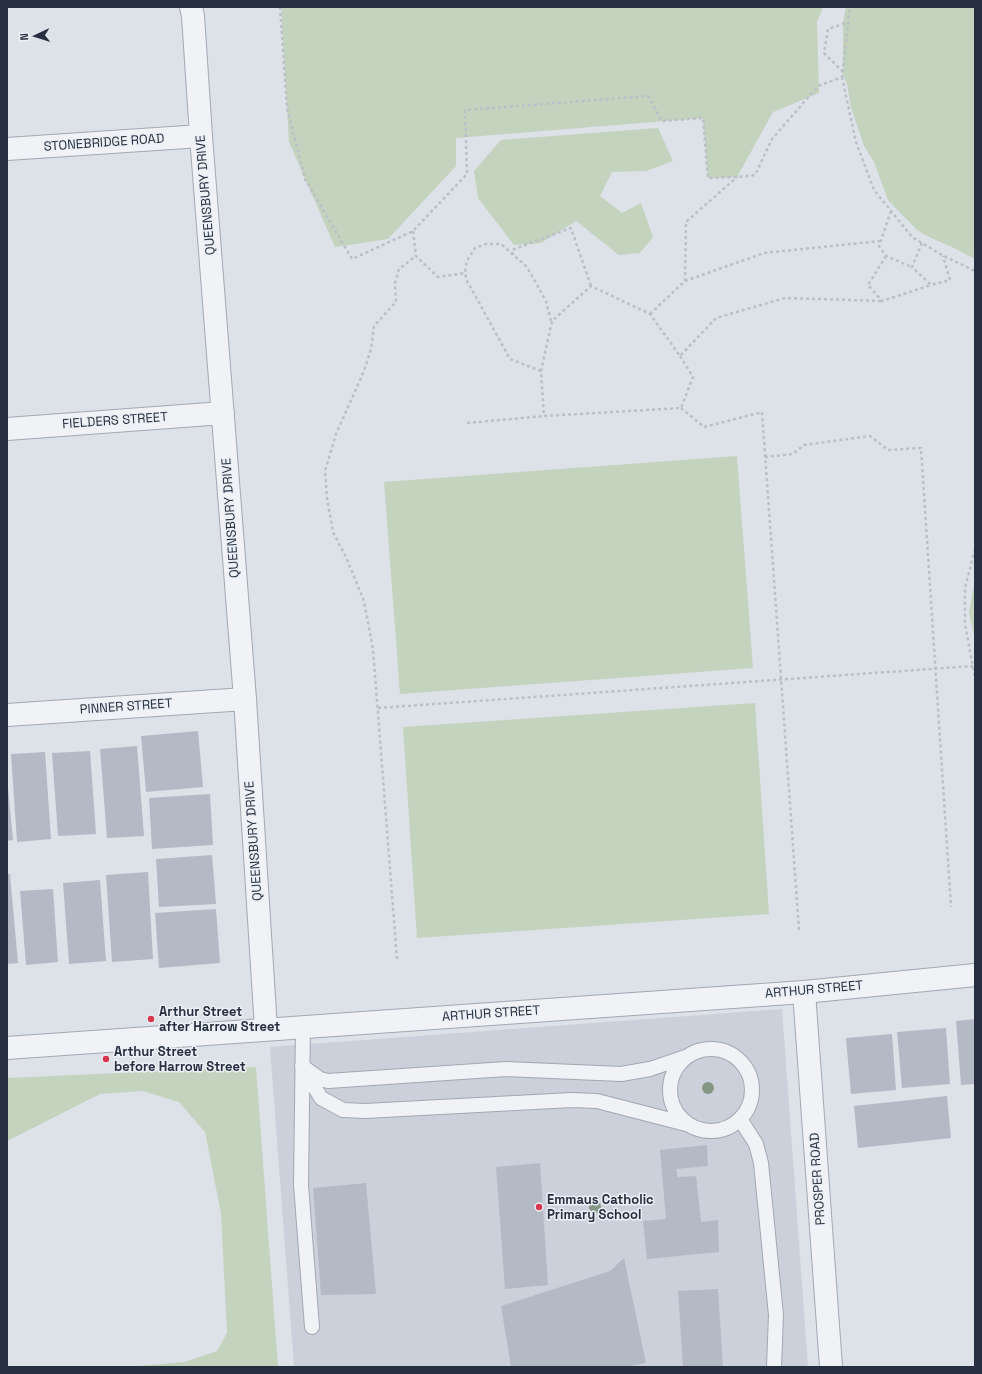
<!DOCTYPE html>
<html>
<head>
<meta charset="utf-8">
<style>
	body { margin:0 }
	#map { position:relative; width:982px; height:1374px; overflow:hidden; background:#dde1e8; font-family:"Space Grotesk",sans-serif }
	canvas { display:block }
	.frame { position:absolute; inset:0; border:8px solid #252f40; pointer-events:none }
	.north { position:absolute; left:16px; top:16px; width:40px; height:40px; -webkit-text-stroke:3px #ecf0f6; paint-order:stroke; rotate:266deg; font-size:11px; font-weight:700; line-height:16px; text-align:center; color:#252f40 }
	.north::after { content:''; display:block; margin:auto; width:14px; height:18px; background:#252f40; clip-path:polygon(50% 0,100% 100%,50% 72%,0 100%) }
</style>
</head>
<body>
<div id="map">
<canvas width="982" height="1374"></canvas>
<div class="frame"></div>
<div class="north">N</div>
</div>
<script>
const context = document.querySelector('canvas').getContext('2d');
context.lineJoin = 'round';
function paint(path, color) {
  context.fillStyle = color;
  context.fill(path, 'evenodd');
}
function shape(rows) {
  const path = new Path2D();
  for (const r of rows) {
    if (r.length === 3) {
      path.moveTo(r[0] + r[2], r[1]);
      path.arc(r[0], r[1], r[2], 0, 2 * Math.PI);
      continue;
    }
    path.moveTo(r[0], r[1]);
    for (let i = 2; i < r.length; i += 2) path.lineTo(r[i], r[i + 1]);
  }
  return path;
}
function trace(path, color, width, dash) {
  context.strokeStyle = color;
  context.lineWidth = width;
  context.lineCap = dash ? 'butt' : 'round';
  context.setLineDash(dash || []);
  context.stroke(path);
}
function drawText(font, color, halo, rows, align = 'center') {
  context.font = font + ' "Space Grotesk",sans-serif';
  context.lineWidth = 3;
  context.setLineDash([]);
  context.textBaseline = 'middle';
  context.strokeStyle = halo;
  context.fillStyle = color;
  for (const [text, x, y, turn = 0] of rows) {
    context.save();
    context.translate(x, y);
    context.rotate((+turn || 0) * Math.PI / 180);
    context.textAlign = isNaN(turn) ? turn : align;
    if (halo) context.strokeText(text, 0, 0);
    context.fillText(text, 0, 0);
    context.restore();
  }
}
const built = shape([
	[782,1009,808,1367,294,1367,270,1047]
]);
const green = shape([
	[281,7,823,7,817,22,819,93,773,112,737,177,708,178,703,118,456,138,456,166,388,239,335,247,289,142],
	[846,7,975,7,975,259,954,248,927,236,917,230,888,200,874,162,864,146,851,107,847,84,843,74,843,23],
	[658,128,673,161,646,171,612,172,600,196,622,213,641,203,653,237,640,253,619,255,576,221,541,243,514,245,478,198,474,171,501,140],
	[737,456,753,668,400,694,384,482],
	[975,578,975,639,969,613],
	[755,703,769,914,417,938,403,727],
	[256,1067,278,1367,124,1367,185,1362,217,1351,227,1333,221,1213,205,1132,179,1102,143,1091,100,1094,7,1141,7,1078]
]);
const building = shape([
	[198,731,203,787,146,792,141,736],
	[137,746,144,836,107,838,100,749],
	[90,751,96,834,58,836,52,753],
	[45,752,51,839,17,842,11,754],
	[7,788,8,788,13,840,7,841],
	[210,794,213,845,152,849,149,798],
	[212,855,216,904,159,907,156,859],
	[148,872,153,959,112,962,106,875],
	[7,874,10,874,18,963,7,964],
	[100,880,106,961,69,964,63,883],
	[53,889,58,962,26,965,20,891],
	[216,909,220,963,159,968,155,913],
	[975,1019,975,1084,961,1085,956,1021],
	[946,1028,950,1084,902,1088,897,1032],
	[892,1034,896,1090,851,1094,846,1038],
	[947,1096,951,1138,858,1148,854,1106],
	[707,1145,708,1166,676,1169,678,1177,696,1176,701,1222,718,1220,719,1252,647,1259,643,1221,666,1219,660,1150],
	[540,1163,548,1285,505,1289,496,1167],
	[366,1183,376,1294,321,1295,313,1188],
	[624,1258,646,1363,625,1367,511,1367,501,1306,610,1271],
	[718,1289,723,1367,683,1367,678,1291]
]);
const path = shape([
	[280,7,287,108,305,179,352,259,413,231,467,174,465,110,648,96,662,121,703,118,708,178,737,177,755,175,772,139,818,86,842,77,850,7],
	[843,72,824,53,828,29,848,22],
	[842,77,856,142,874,190,912,237,942,255,975,271],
	[891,211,879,246,886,256,912,267],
	[413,231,416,256,438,277,465,273],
	[922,243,912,267,931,285,950,280,943,256],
	[513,255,512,250,571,228,591,286],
	[886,256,868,285,882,301,931,285],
	[685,281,764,253,880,241],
	[650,314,685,281,686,222,737,177],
	[680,356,693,377,681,408,544,416,541,371,552,321,591,286,650,314,680,356,716,318,785,298,882,301],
	[541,371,510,359,466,279,465,268,468,259,475,248,486,244,501,244,527,267,546,301,551,321],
	[681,408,704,427,762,412,799,930],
	[467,423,544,416],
	[765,457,793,454,804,445,870,436,888,450,921,448,951,907],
	[975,549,965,588,965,624,975,678],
	[378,708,973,666],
	[397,959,373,649,364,601,346,557,333,532,327,498,325,471,336,434,364,371,371,349,374,326,396,302,395,283,399,269,416,256]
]);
const service = shape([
	[303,1027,301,1185,312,1327],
	[711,1090,41],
	[302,1066,321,1098,343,1110,365,1111,572,1100,597,1101,690,1125],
	[306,1069,320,1079,328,1081,506,1069,621,1074,650,1069,688,1056],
	[740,1119,756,1144,761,1163,776,1315,774,1367]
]);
const minor = shape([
	[191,7,193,16,201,136,245,699,266,1029],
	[7,149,201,136],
	[7,429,223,413],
	[7,715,245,699],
	[804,992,831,1367]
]);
const tertiary = shape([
	[7,1048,804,992,975,975]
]);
const trees = [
	[708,1088],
	[595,1207]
];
const markers = [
	[151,1019,4,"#d73850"],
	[106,1059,4,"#d73850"],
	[539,1207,4,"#d73850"]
];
const streetNames = [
	["STONEBRIDGE ROAD",104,143,-4],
	["QUEENSBURY DRIVE",206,195,-95],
	["FIELDERS STREET",115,421,-4],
	["QUEENSBURY DRIVE",231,518,-94],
	["PINNER STREET",126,707,-4],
	["QUEENSBURY DRIVE",254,841,-94],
	["ARTHUR STREET",814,990,-5],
	["ARTHUR STREET",491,1014,-4],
	["PROSPER ROAD",818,1179,-94]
];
const poiNames = [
	["Arthur Street",159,1012],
	["after Harrow Street",159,1027],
	["Arthur Street",114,1052],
	["before Harrow Street",114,1067],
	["Emmaus Catholic",547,1200],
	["Primary School",547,1215]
];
paint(built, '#cbd0da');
paint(green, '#c3d3bd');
paint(building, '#b4bac5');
trace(service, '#a2a8b2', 16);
trace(minor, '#a2a8b2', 24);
trace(tertiary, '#a2a8b2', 24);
trace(path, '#bbbfc7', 2.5, [3, 3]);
trace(service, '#f0f2f6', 14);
trace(minor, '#f0f2f6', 22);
trace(tertiary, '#f0f2f6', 22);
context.fillStyle = '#839884';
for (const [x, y] of trees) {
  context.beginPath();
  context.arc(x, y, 6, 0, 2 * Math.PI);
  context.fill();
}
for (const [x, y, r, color] of markers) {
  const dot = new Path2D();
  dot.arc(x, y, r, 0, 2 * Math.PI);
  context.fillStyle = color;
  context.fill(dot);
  trace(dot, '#ecf0f6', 1.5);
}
drawText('13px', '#252f40', '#ecf0f6', streetNames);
drawText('bold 13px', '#252f40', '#ecf0f6', poiNames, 'left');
</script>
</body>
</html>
